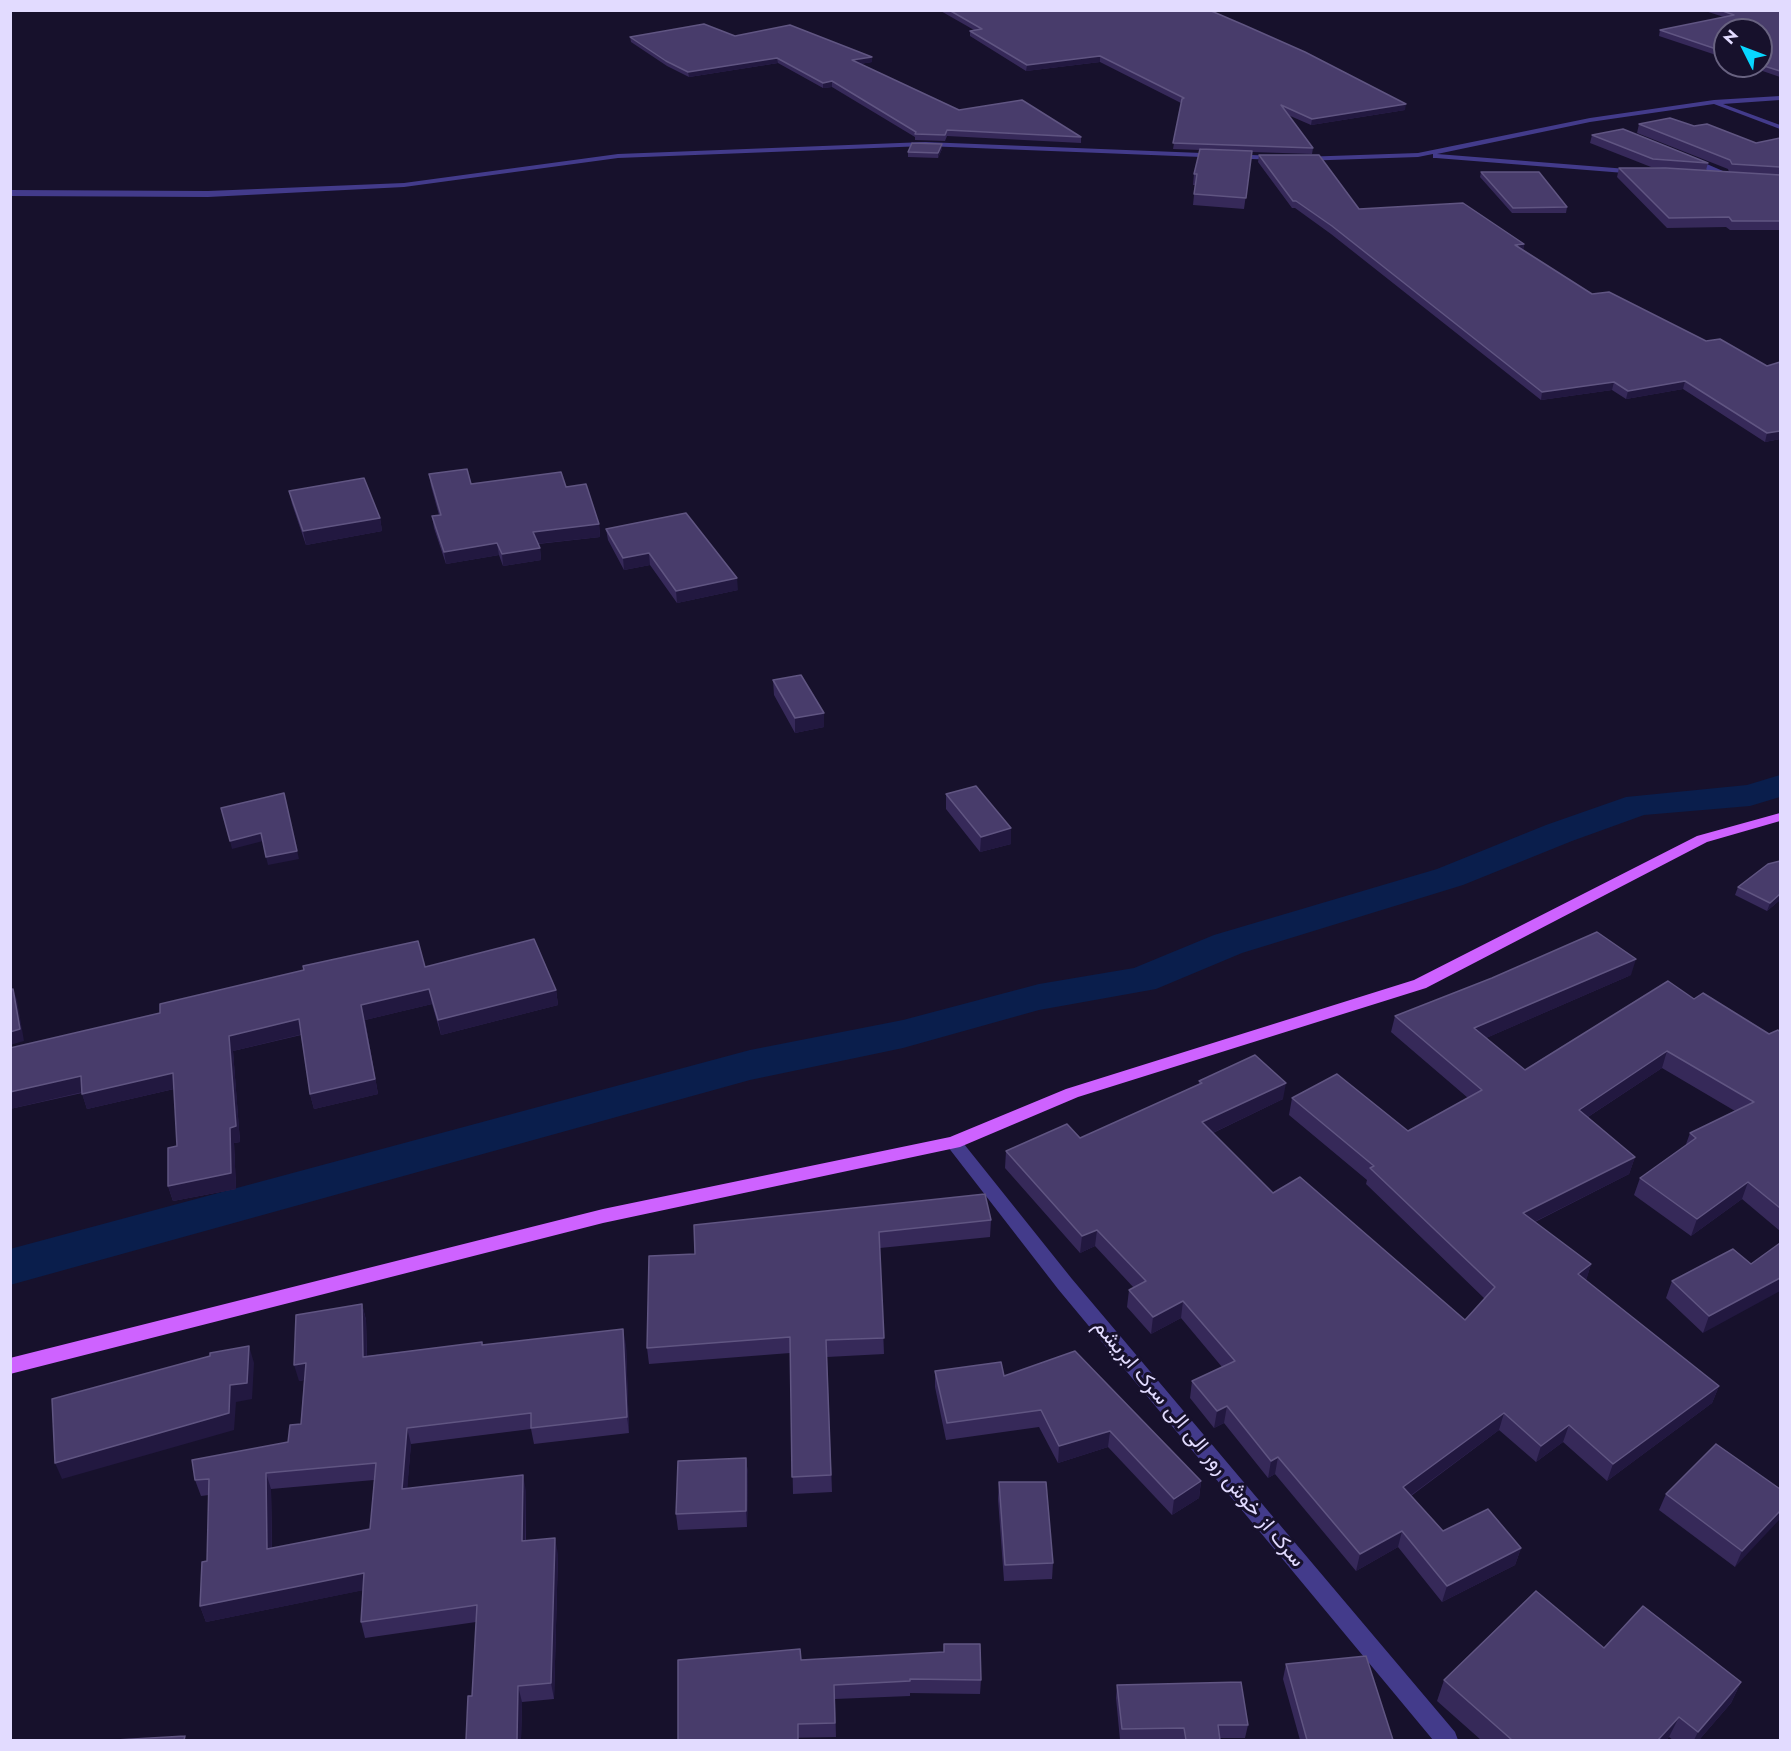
<!DOCTYPE html>
<html>
<head>
<meta charset="utf-8">
<style>
	body { margin:0 }
	#map { position:relative; width:1791px; height:1751px; overflow:hidden; background:#17112c; font-family:Jost,sans-serif }
	canvas { display:block }
	.frame { position:absolute; inset:0; border:12px solid #e2dbff; pointer-events:none }
	.north { position:absolute; left:1713px; top:18px; width:60px; height:60px; box-sizing:border-box; background:#17112c; border:2px solid #686280; border-radius:50%; rotate:312deg; font-size:16px; font-weight:700; line-height:24px; text-align:center; color:#e2dbff }
	.north::after { content:''; display:block; margin:auto; width:21px; height:27px; background:#07d7ff; clip-path:polygon(50% 0,100% 100%,50% 72%,0 100%) }
</style>
</head>
<body>
<div id="map">
<canvas width="1791" height="1751"></canvas>
<div class="frame"></div>
<div class="north">N</div>
</div>
<script>
const context = document.querySelector('canvas').getContext('2d');
context.lineJoin = 'round';
function shape(rows) {
  const path = new Path2D();
  for (const r of rows) {
    path.moveTo(r[0], r[1]);
    for (let i = 2; i < r.length; i += 2) path.lineTo(r[i], r[i + 1]);
  }
  return path;
}
function paint(path, color) {
  context.fillStyle = color;
  context.fill(path, 'evenodd');
}
function trace(path, color, width, dash) {
  context.strokeStyle = color;
  context.lineWidth = width;
  context.lineCap = dash ? 'butt' : 'round';
  context.setLineDash(dash || []);
  context.stroke(path);
}
function drawText(font, color, halo, rows, align = 'center') {
  context.font = font + ' Jost,Vazirmatn,sans-serif';
  context.lineWidth = 6;
  context.setLineDash([]);
  context.textBaseline = 'middle';
  context.strokeStyle = halo;
  context.fillStyle = color;
  for (const [text, x, y, turn = 0] of rows) {
    context.save();
    context.translate(x, y);
    context.rotate((+turn || 0) * Math.PI / 180);
    context.textAlign = isNaN(turn) ? turn : align;
    if (halo) context.strokeText(text, 0, 0);
    context.fillText(text, 0, 0);
    context.restore();
  }
}
const canal = shape([
	[1780,775,1780,797,1750,806,1644,815,1572,841,1463,885,1242,953,1156,989,1039,1010,903,1048,750,1080,10,1285,10,1249,750,1050,903,1020,1039,984,1134,968,1214,935,1437,869,1546,825,1626,797,1747,785,1780,775]
]);
const minor = shape([
	[1780,96,1780,100,1723,104,1780,125,1780,129,1714,104,1590,122,1437,154,1640,170,1640,174,1637,174,1436,158,1433,158,1433,154,1418,157,1301,161,1297,159,1301,157,1418,153,1590,118,1714,100,1780,96],
	[925,142,1277,156,1281,158,1277,160,925,146,618,158,404,187,208,197,10,196,10,190,208,191,404,183,618,154,925,142],
	[1687,158,1693,158,1739,178,1732,180,1687,162,1687,158],
	[954,1137,960,1139,1072,1279,1455,1732,1458,1740,1433,1740,1058,1289,948,1147,945,1143,948,1139,954,1137]
]);
const major = shape([
	[1780,813,1780,821,1707,842,1426,988,1078,1097,960,1147,603,1223,10,1374,10,1358,603,1209,950,1137,1066,1089,1414,980,1697,836,1780,813]
]);
const wall = shape([
	[939,10,1209,10,1405,110,1311,125,1288,115,1313,148,1312,154,1252,152,1244,209,1193,205,1195,185,1193,185,1194,174,1200,150,1173,149,1181,103,1100,62,1026,71,970,36,970,31,974,30],
	[1702,10,1780,10,1780,77,1748,66,1761,66,1761,30,1725,30,1725,58,1659,36,1660,30,1724,17],
	[735,36,872,62,860,64,959,110,1081,137,1081,143,947,136,945,141,915,140,915,137,832,87,823,88,778,63,689,77,667,66,631,42,630,37],
	[1639,124,1694,126,1756,143,1780,138,1780,230,1730,230,1726,227,1667,228,1617,177,1619,168,1662,168,1651,167,1590,143,1592,135,1708,163,1706,170,1729,172,1728,169,1637,133],
	[942,149,938,158,908,157,908,152],
	[1259,155,1359,209,1524,244,1523,250,1592,294,1767,366,1780,362,1780,439,1765,442,1683,389,1626,399,1612,390,1541,400,1331,234,1295,208,1292,208,1258,162],
	[1481,172,1567,207,1566,213,1512,213,1480,177],
	[429,474,471,484,566,487,599,524,600,537,538,544,540,548,541,560,503,566,499,555,446,564,434,528,432,516,439,515,431,486],
	[289,491,380,518,382,531,306,545,292,504],
	[606,529,738,590,677,603,650,565,624,570,608,540],
	[773,680,824,713,824,727,795,733,774,695],
	[946,794,1011,828,1011,844,980,852,946,809],
	[1780,861,1780,900,1767,911,1735,895,1738,887],
	[425,967,556,990,558,1005,441,1035,432,1004,365,1020,378,1094,314,1109,310,1094,301,1035,233,1051,240,1142,234,1143,236,1189,173,1201,168,1186,177,1146,174,1089,87,1109,82,1093,10,1109],
	[1631,975,1486,1038,1525,1070,1694,999,1769,1034,1780,1032,1780,1231,1742,1199,1691,1236,1634,1195,1640,1178,1685,1147,1690,1133,1735,1111,1662,1068,1588,1117,1635,1157,1629,1174,1535,1222,1591,1264,1586,1280,1719,1386,1712,1403,1607,1481,1563,1442,1536,1462,1499,1430,1411,1496,1443,1531,1521,1548,1515,1565,1442,1602,1398,1547,1356,1571,1275,1474,1268,1478,1224,1423,1214,1428,1190,1398,1192,1381,1222,1367,1181,1318,1151,1334,1127,1307,1129,1290,1134,1288,1095,1246,1080,1253,1005,1168,1006,1151,1080,1138,1199,1084,1199,1081,1283,1099,1213,1133,1273,1193,1465,1320,1485,1299,1366,1184,1367,1180,1289,1115,1292,1098,1408,1131,1468,1098,1391,1032,1395,1016],
	[991,1220,990,1237,880,1248,884,1354,827,1357,832,1492,793,1494,790,1353,649,1364,647,1348,695,1254,694,1225],
	[1751,1264,1703,1333,1666,1298,1672,1281],
	[362,1304,366,1320,367,1356,482,1342,483,1345,626,1345,629,1433,534,1444,531,1429,411,1444,407,1488,526,1491,526,1541,558,1554,554,1699,522,1702,521,1740,466,1740,472,1696,476,1622,365,1638,361,1622,363,1590,206,1622,200,1606,207,1561,209,1495,201,1496,195,1480,288,1442,301,1424,304,1380,299,1381],
	[374,1480,370,1529,272,1548,271,1489],
	[1075,1351,1201,1481,1199,1498,1172,1515,1108,1447,1058,1463,1039,1427,946,1440,935,1387,935,1371,1004,1376],
	[746,1458,748,1474,747,1527,678,1530,676,1514],
	[999,1482,1053,1563,1052,1579,1004,1581,998,1499],
	[1780,1489,1735,1567,1659,1510,1666,1494],
	[1604,1648,1741,1682,1731,1703,1699,1740,1673,1740,1669,1737,1666,1740,1481,1740,1437,1701,1444,1680],
	[801,1660,981,1680,980,1694,910,1693,910,1696,835,1699,836,1737,678,1740],
	[1286,1664,1393,1740,1300,1740,1283,1679],
	[1117,1685,1248,1725,1245,1738,1220,1738,1220,1740,1120,1740,1116,1698]
]);
const shadedWall = shape([
	[1100,56,1100,62,1026,71,1027,65],
	[872,57,872,62,852,65,852,60],
	[777,58,778,63,689,77,688,72],
	[832,81,832,87,823,88,823,83],
	[1406,104,1405,110,1311,125,1312,119],
	[942,144,942,149,938,158,938,153],
	[1524,244,1523,252,1515,245],
	[1685,381,1683,389,1626,399,1628,391],
	[1614,382,1612,390,1541,400,1542,392],
	[1780,431,1780,439,1765,442,1767,433],
	[380,518,382,531,306,545,303,531],
	[599,524,600,537,535,544,533,532],
	[497,543,499,555,446,564,444,552],
	[540,548,541,560,503,566,502,554],
	[649,553,650,565,624,570,623,558],
	[737,578,738,590,677,603,676,591],
	[824,713,824,727,795,733,795,718],
	[284,793,299,859,268,865,266,857],
	[1011,828,1011,844,980,852,981,837],
	[261,833,263,841,232,849,230,841],
	[1780,894,1780,900,1767,911,1770,903],
	[1636,959,1631,975,1470,1045,1474,1028],
	[13,989,17,1000,24,1041,10,1045],
	[429,989,432,1004,365,1020,378,1094,314,1109,310,1094,361,1005],
	[556,990,558,1005,441,1035,438,1020],
	[299,1019,303,1034,233,1051,240,1142,234,1143,236,1189,173,1201,168,1186,229,1036],
	[1667,1051,1662,1068,1574,1126,1579,1110],
	[173,1073,178,1088,87,1109,82,1094],
	[81,1076,87,1091,10,1109,10,1092],
	[1286,1083,1283,1099,1200,1139,1202,1122],
	[1635,1157,1629,1174,1518,1230,1523,1213],
	[1748,1182,1742,1199,1691,1236,1697,1219],
	[1097,1230,1095,1246,1080,1253,1082,1236],
	[1591,1264,1586,1281,1578,1274],
	[1780,1278,1780,1291,1703,1333,1709,1316],
	[1183,1301,1181,1318,1151,1334,1153,1317],
	[362,1304,366,1320,367,1373,363,1357],
	[623,1329,626,1345,629,1433,627,1417],
	[249,1346,254,1363,252,1399,236,1402,234,1430,62,1479,55,1463],
	[306,1363,310,1379,299,1381,294,1365],
	[1719,1386,1712,1403,1607,1481,1613,1464],
	[1227,1406,1224,1423,1214,1428,1217,1411],
	[1504,1413,1499,1430,1399,1504,1403,1487],
	[1569,1425,1563,1442,1536,1462,1541,1446],
	[407,1428,411,1444,406,1505,402,1489],
	[1110,1431,1108,1447,1058,1463,1059,1446],
	[1278,1457,1275,1474,1268,1478,1271,1461],
	[746,1458,748,1474,747,1527,746,1511],
	[266,1473,271,1489,272,1565,267,1549],
	[523,1475,526,1491,525,1557,522,1541],
	[1201,1481,1199,1498,1172,1515,1174,1499],
	[1780,1511,1780,1519,1735,1567,1742,1551],
	[1402,1531,1398,1547,1356,1571,1360,1554],
	[555,1538,558,1554,554,1699,551,1683],
	[1521,1548,1515,1565,1442,1602,1447,1586],
	[364,1573,369,1589,206,1622,200,1606],
	[1741,1682,1731,1703,1699,1740,1694,1740,1698,1732],
	[518,1686,522,1702,521,1740,517,1740],
	[1679,1717,1669,1737,1666,1740,1658,1740]
]);
const building = shape([
	[949,10,1209,10,1244,25,1305,52,1406,104,1312,119,1281,105,1313,148,1173,143,1182,99,1184,98,1100,56,1027,65,970,31,982,29,949,10],
	[1720,10,1780,10,1780,71,1761,65,1761,30,1725,30,1725,52,1660,30,1734,15,1720,10],
	[704,24,735,36,790,25,872,57,852,60,959,110,1022,100,1081,137,947,130,945,135,915,134,916,132,832,81,823,83,777,58,688,72,666,61,630,37,704,24],
	[1670,118,1694,126,1707,124,1756,143,1780,138,1780,167,1732,164,1730,160,1639,124,1670,118],
	[1623,129,1708,163,1653,159,1592,135,1623,129],
	[912,143,942,144,938,153,908,152,912,143],
	[1200,149,1252,151,1246,198,1194,194,1197,174,1194,174,1200,149],
	[1259,155,1319,155,1359,209,1463,203,1524,244,1515,245,1592,294,1609,292,1706,341,1720,339,1767,366,1780,362,1780,431,1767,433,1685,381,1628,391,1614,382,1542,392,1332,226,1296,201,1293,201,1259,155],
	[1619,168,1666,168,1780,175,1780,221,1732,221,1729,217,1669,218,1619,168],
	[1481,172,1539,172,1567,207,1513,208,1481,172],
	[467,469,471,484,561,472,566,487,586,484,599,524,533,532,540,548,502,554,497,543,444,552,432,516,441,515,429,474,467,469],
	[364,478,380,518,303,531,289,491,364,478],
	[686,513,737,578,676,591,649,553,623,558,606,529,686,513],
	[801,675,824,713,795,718,773,680,801,675],
	[976,786,1011,828,981,837,946,794,976,786],
	[284,793,297,851,266,857,261,833,230,841,221,808,284,793],
	[1780,861,1780,894,1770,903,1738,887,1768,864,1780,861],
	[1597,932,1636,959,1474,1028,1525,1070,1668,981,1694,999,1703,993,1769,1034,1778,1030,1780,1032,1780,1208,1748,1182,1697,1219,1640,1178,1696,1138,1690,1133,1754,1102,1667,1051,1579,1110,1635,1157,1523,1213,1591,1264,1578,1274,1719,1386,1613,1464,1569,1425,1541,1446,1504,1413,1403,1487,1443,1531,1488,1509,1521,1548,1447,1586,1402,1531,1360,1554,1278,1457,1271,1461,1227,1406,1217,1411,1192,1381,1235,1361,1183,1301,1153,1317,1129,1290,1146,1281,1097,1230,1082,1236,1006,1151,1067,1124,1080,1138,1202,1083,1199,1081,1255,1055,1286,1083,1202,1122,1273,1193,1300,1177,1465,1320,1495,1287,1370,1168,1374,1166,1292,1098,1337,1074,1408,1131,1482,1090,1395,1016,1492,978,1597,932],
	[534,939,556,990,438,1020,429,989,361,1005,375,1079,310,1094,299,1019,229,1036,236,1126,230,1128,231,1173,168,1186,168,1148,177,1146,173,1073,82,1094,81,1076,10,1092,10,1048,160,1013,160,1004,304,970,303,966,418,941,425,967,534,939],
	[13,989,20,1029,10,1032,10,990,13,989],
	[985,1194,991,1220,879,1232,884,1338,826,1340,831,1475,792,1477,790,1337,647,1348,649,1256,695,1254,694,1225,985,1194],
	[1780,1243,1780,1278,1709,1316,1672,1281,1733,1249,1751,1264,1780,1243],
	[362,1304,363,1357,482,1342,482,1345,623,1329,627,1417,531,1428,531,1413,407,1428,402,1489,523,1475,522,1541,555,1538,551,1683,518,1686,517,1740,466,1740,468,1696,472,1696,477,1605,361,1622,364,1573,200,1606,202,1562,207,1561,209,1479,195,1480,192,1460,288,1442,290,1425,301,1424,306,1363,294,1365,296,1315,362,1304],
	[376,1463,370,1529,267,1549,266,1473,376,1463],
	[249,1346,247,1383,230,1385,229,1413,55,1463,52,1399,210,1356,210,1353,249,1346],
	[1075,1351,1201,1481,1174,1499,1110,1431,1059,1446,1041,1410,947,1423,935,1371,1001,1362,1004,1376,1075,1351],
	[1716,1444,1780,1489,1780,1511,1742,1551,1666,1494,1716,1444],
	[746,1458,746,1511,676,1514,678,1461,746,1458],
	[999,1482,1046,1482,1053,1563,1005,1565,999,1482],
	[1536,1591,1604,1648,1643,1606,1741,1682,1698,1732,1679,1717,1658,1740,1512,1740,1444,1680,1536,1591],
	[944,1644,980,1644,981,1680,910,1679,910,1681,834,1685,835,1723,798,1724,798,1740,678,1740,678,1660,800,1649,801,1660,944,1652,944,1644],
	[1366,1656,1393,1740,1307,1740,1286,1664,1366,1656],
	[1241,1682,1248,1725,1218,1725,1220,1740,1186,1740,1184,1728,1122,1729,1117,1685,1241,1682],
	[185,1736,184,1740,116,1740,185,1736]
]);
const nearStreetnames = [
	["سرک از خوش رور الی الی سرک ابریشم",1198,1444,50]
];
paint(canal, '#0a1e4c');
paint(minor, '#433b8b');
paint(major, '#ce62ff');
paint(wall, '#362959');
paint(shadedWall, '#221840');
paint(building, '#483c6b');
trace(building, '#605582', 1.5);
drawText('21px', '#e2dbff', '#17112c', nearStreetnames);
</script>
</body>
</html>
